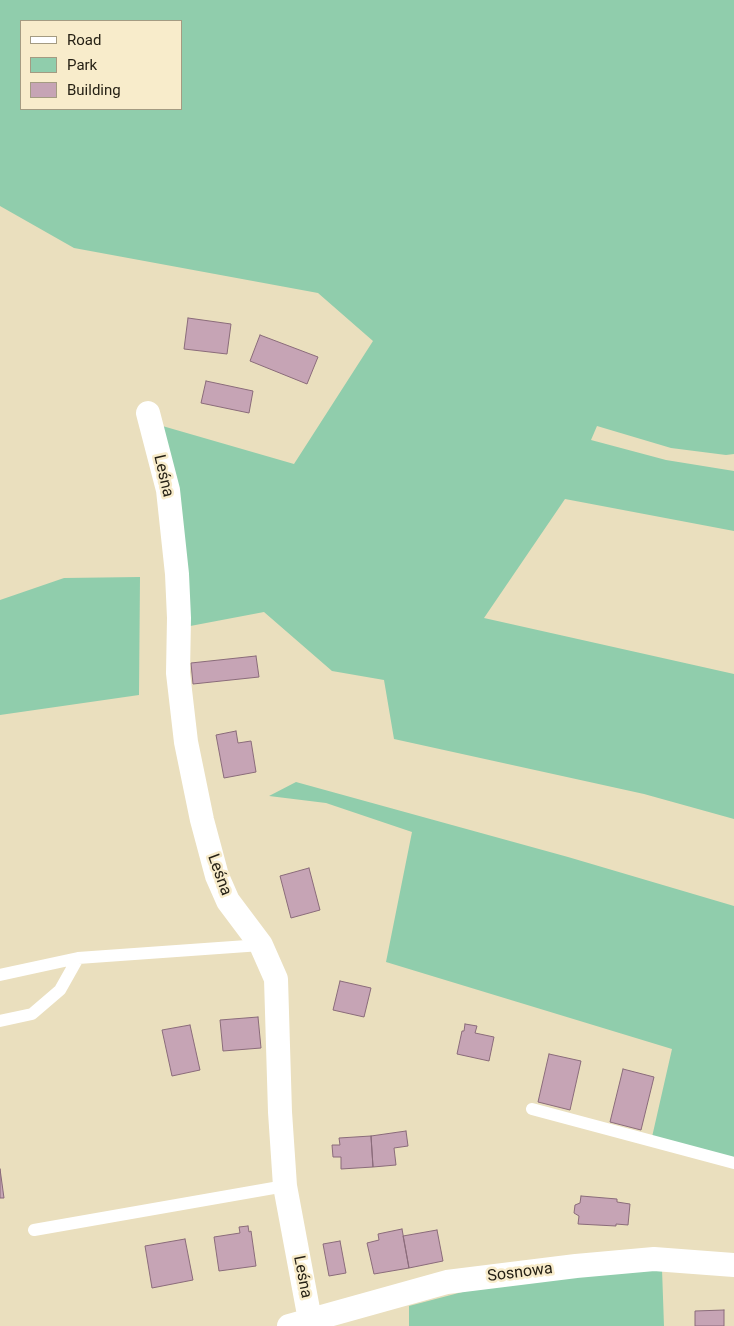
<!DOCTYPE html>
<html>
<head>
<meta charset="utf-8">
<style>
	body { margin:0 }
	#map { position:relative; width:734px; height:1326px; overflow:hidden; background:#eadfbe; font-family:Roboto,sans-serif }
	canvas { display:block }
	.legend { position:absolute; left:20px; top:20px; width:162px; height:90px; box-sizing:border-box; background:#f8eccb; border:1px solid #a49b82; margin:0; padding:6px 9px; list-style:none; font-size:15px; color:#262115 }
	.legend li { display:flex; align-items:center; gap:10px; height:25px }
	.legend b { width:25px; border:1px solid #a49b82 }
</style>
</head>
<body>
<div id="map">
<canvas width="734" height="1326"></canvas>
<ul class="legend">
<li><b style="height:6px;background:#fff"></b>Road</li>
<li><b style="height:14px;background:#90cdac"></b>Park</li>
<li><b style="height:14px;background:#c6a4b5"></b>Building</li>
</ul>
</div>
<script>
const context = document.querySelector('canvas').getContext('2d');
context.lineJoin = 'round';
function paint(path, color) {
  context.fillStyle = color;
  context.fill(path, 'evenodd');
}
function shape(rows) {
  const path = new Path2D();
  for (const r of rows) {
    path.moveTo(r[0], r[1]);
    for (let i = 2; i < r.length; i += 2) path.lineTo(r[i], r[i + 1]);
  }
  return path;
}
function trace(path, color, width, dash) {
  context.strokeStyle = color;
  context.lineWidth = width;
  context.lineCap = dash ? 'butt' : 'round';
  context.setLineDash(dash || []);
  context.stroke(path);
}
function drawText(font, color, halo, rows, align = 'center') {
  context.font = font + ' Roboto,sans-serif';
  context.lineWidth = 5;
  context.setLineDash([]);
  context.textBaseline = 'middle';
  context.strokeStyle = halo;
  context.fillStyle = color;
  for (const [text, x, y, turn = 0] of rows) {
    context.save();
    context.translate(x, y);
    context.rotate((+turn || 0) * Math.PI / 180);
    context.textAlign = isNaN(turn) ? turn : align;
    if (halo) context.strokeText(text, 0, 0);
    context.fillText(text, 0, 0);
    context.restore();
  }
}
const green = shape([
	[0,0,734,0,734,454,726,455,671,448,597,426,591,440,666,460,734,471,734,531,565,499,484,618,734,674,734,819,644,794,394,739,384,680,332,671,264,612,185,627,159,425,294,464,373,341,318,293,74,248,0,206],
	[21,21,181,21,181,109,21,109],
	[140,577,139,695,0,715,0,600,64,578],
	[296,782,568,857,734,906,734,1161,652,1137,672,1049,386,962,412,832,326,803,269,796],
	[662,1269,664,1326,409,1326,409,1306,470,1290,584,1275]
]);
const building = shape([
	[188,318,231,324,227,354,184,349,188,318],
	[260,335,318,357,307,384,250,361,260,335],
	[206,381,253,391,249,413,201,403,206,381],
	[256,656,259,677,193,684,191,663,256,656],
	[236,731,238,743,251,741,256,772,224,778,216,735,236,731],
	[309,868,320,910,291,918,280,876,309,868],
	[340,981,371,988,364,1017,333,1010,340,981],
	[258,1017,261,1048,223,1051,220,1020,258,1017],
	[465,1024,477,1026,475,1033,494,1037,489,1061,457,1054,462,1031,464,1031,465,1024],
	[190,1025,200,1070,172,1076,162,1030,190,1025],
	[549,1054,581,1061,570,1110,538,1102,549,1054],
	[623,1069,654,1077,641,1130,610,1122,623,1069],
	[406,1131,408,1146,394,1148,396,1165,373,1167,371,1136,406,1131],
	[371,1136,373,1167,341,1169,341,1157,333,1157,332,1145,340,1145,339,1138,371,1136],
	[0,1169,4,1198,0,1198,0,1169],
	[581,1196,617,1199,617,1202,630,1204,628,1225,616,1224,616,1226,578,1224,579,1216,574,1213,575,1205,580,1203,581,1196],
	[248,1226,249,1232,251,1231,256,1266,219,1271,214,1237,240,1233,239,1227,248,1226],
	[402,1229,409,1268,374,1274,367,1243,379,1240,378,1234,402,1229],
	[437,1230,443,1261,409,1268,403,1236,437,1230],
	[185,1239,193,1280,152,1288,145,1246,185,1239],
	[340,1241,346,1273,329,1276,323,1244,340,1241],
	[724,1310,724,1326,695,1326,695,1311,724,1310]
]);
const service = shape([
	[0,975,78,958,261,945],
	[0,1021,32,1014,60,990,78,958],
	[532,1109,734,1163],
	[34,1230,285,1186]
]);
const minor = shape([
	[148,413,168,490,177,574,179,618,178,673,186,742,202,820,217,876,228,901,261,945,276,979,280,1112,285,1186,310,1320,311,1326],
	[289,1326,447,1282,576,1266,654,1259,734,1265]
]);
const streetNames = [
	["Leśna",163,476,77],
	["Leśna",219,875,70],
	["Sosnowa",520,1273,-7],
	["Leśna",302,1277,79]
];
paint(green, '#90cdac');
paint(building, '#c6a4b5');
trace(building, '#8a6b7a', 1);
trace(service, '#fff', 12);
trace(minor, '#fff', 24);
drawText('16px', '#262115', '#f8eccb', streetNames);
</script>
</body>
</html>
